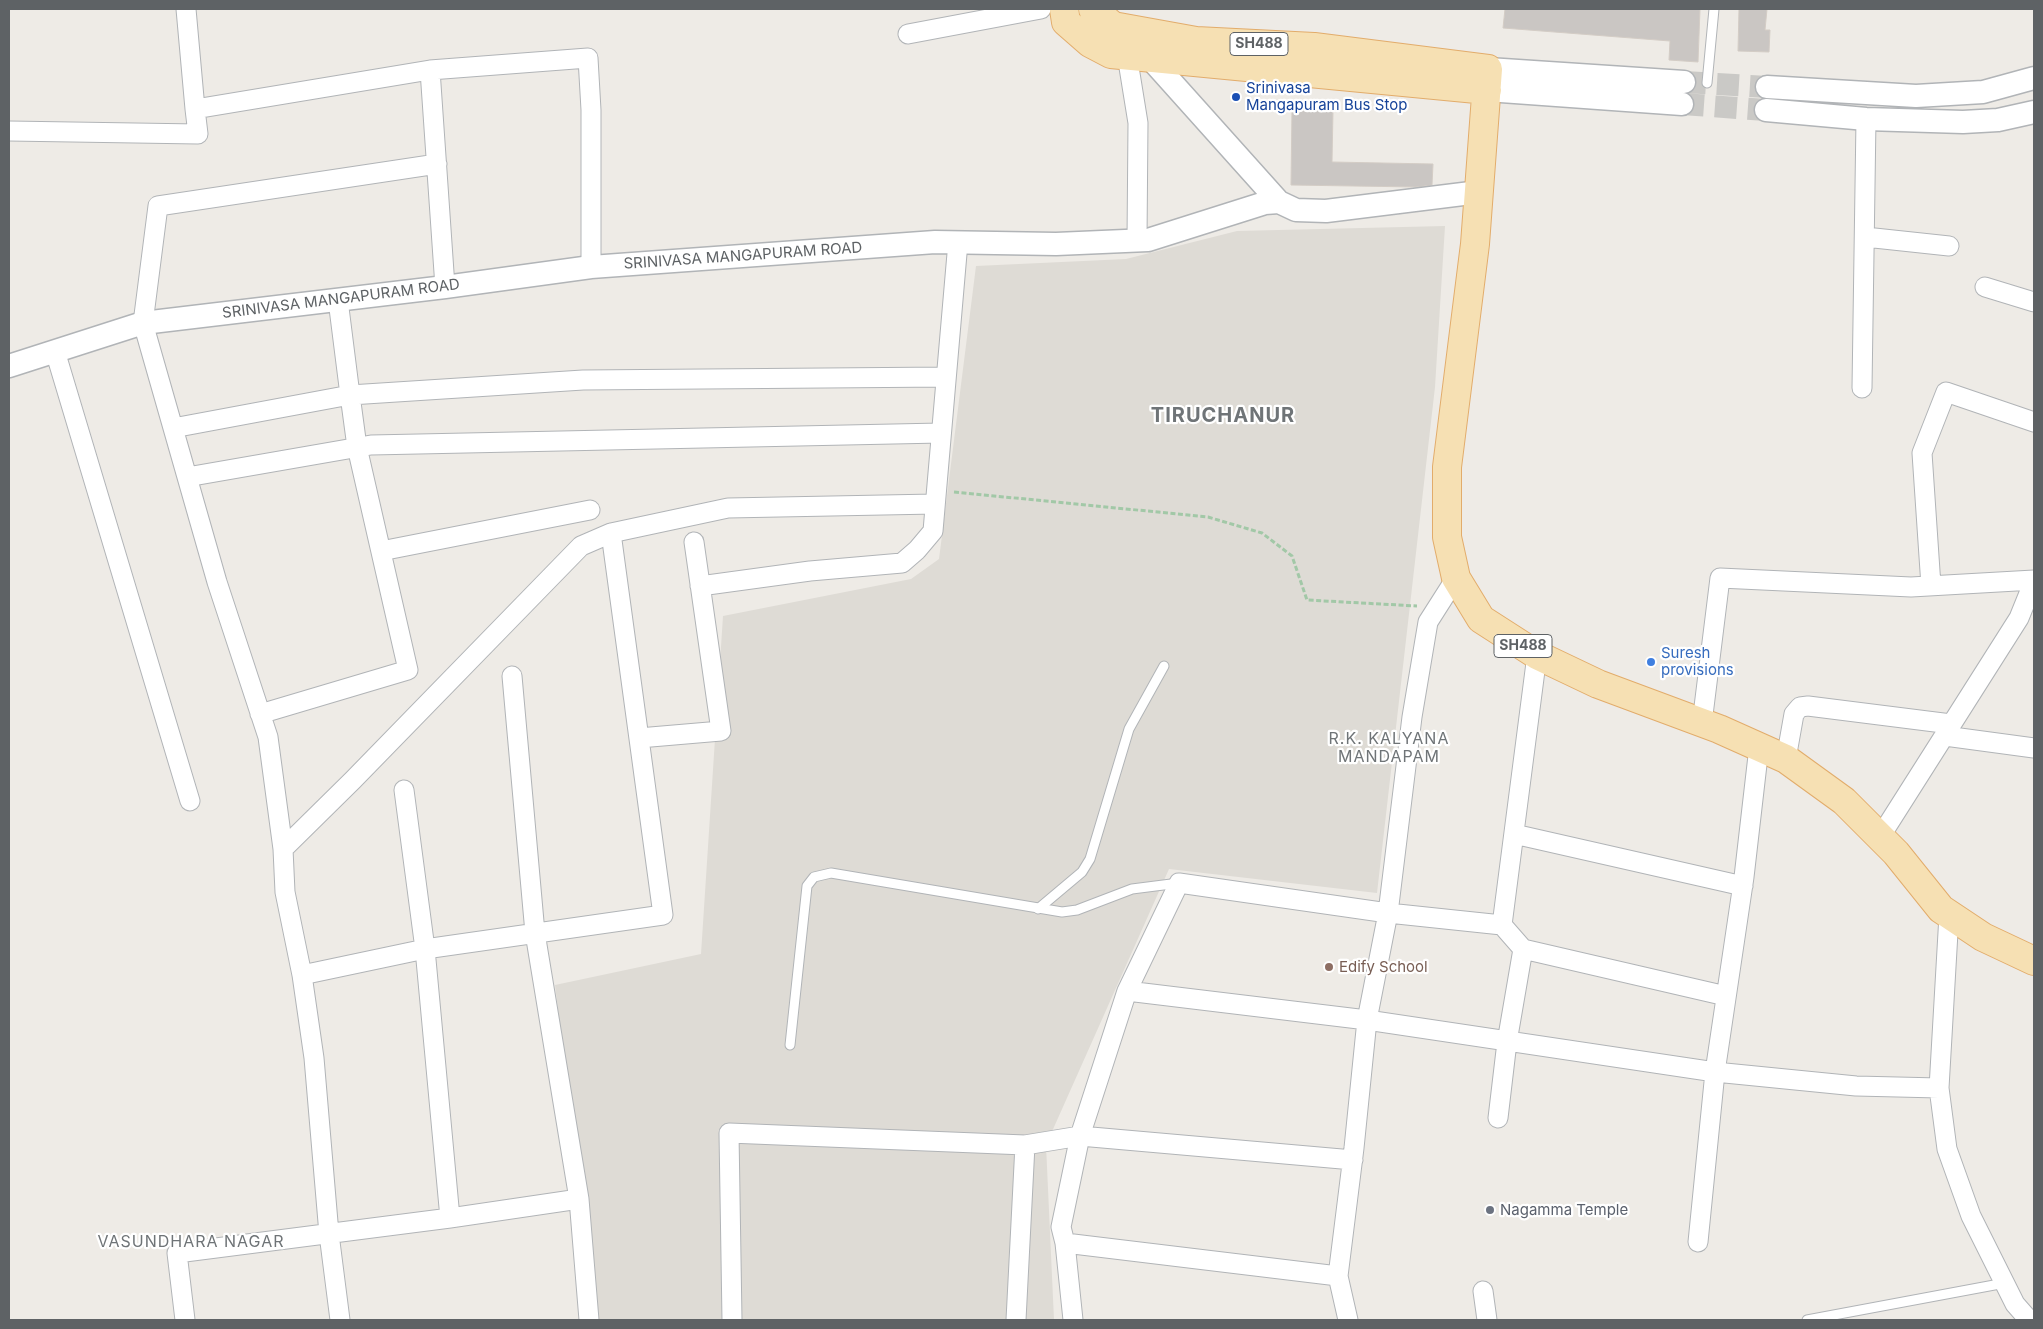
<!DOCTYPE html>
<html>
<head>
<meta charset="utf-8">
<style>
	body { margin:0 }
	#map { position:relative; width:2043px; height:1329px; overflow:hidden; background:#eeebe6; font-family:Inter,sans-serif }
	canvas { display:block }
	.frame { position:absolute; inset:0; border:10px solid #5e6265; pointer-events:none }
</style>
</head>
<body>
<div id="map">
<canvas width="2043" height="1329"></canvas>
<div class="frame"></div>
</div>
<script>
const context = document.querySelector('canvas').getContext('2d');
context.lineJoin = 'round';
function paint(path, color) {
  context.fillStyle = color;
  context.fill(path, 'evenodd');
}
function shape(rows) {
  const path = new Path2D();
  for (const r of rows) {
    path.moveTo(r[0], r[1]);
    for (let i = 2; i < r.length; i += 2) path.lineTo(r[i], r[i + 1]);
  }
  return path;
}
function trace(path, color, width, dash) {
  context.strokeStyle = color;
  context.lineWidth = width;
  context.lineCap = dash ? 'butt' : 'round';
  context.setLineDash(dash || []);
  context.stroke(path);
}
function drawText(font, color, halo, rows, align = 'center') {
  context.font = font + ' Inter,sans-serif';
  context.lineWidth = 4.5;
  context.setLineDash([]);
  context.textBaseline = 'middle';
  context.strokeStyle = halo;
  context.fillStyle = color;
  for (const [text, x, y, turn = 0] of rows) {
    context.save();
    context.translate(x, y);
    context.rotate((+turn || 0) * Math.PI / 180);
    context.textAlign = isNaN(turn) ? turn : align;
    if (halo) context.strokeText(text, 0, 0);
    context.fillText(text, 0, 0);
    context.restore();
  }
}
const education = shape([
	[1445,226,1435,387,1377,893,1169,869,1046,1145,1054,1320,596,1320,555,985,701,954,723,616,911,579,939,559,976,266,1126,259,1237,231]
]);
const building = shape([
	[1505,9,1700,9,1698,62,1669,60,1670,41,1503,28,1505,9],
	[1739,9,1767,9,1765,30,1770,30,1769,52,1738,51,1739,9],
	[1292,109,1333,110,1332,162,1433,164,1432,185,1416,187,1291,185,1292,109]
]);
const tertiaryTunnel = shape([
	[1684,82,1767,87],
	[1682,104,1766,110]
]);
const path = shape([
	[954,492,1208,517,1262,533,1292,556,1307,600,1417,606]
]);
const service = shape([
	[1707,83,1714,9],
	[1038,909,1082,872,1090,859,1129,729,1164,666],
	[790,1045,807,886,814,877,831,873,1062,912,1077,910,1132,889,1179,883],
	[1807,1320,2005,1283]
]);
const minor = shape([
	[186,9,195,109,430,70,588,58,591,110,591,267],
	[908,34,1041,9],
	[1127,55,1138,123,1137,240],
	[430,70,445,287],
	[9,131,198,134,195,109],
	[1865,237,1949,246],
	[1985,287,2034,302],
	[338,300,350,395,583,380,946,377],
	[55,351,190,801],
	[1862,388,1866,119],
	[173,428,350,395,357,447,408,670,260,714],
	[187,477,371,445,941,433],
	[381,551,590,510],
	[700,586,810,571,902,563,917,550,933,531,958,242],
	[1931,586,1922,453,1946,392,2034,422],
	[512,676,535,933,579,1199,589,1320],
	[1702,723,1720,578,1911,587,2034,580],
	[1945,736,2034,748],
	[639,738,721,731,694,542],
	[1759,747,1744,877,1715,1072,1856,1086,1939,1088,1949,915],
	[1786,759,1794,714,1800,707,1808,706,1951,724],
	[1514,834,1743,886],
	[1880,837,2019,618,2034,581],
	[283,849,353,780,581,546,611,533,728,508,935,504],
	[1523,949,1726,996],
	[302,975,425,949,404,790],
	[1127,991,1367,1020,1715,1072,1698,1242],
	[1939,1088,1947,1149,1971,1216,2015,1304,2029,1320],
	[1498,1118,1507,1042,1523,949,1502,925],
	[450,1218,425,949,663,915,611,533],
	[1065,1243,1338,1276],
	[1483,1291,1487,1320],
	[185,1320,177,1253,450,1218,579,1199],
	[340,1320,329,1234,314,1058,302,975,285,892,283,849,268,737,217,582,143,323,158,206,437,164],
	[732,1320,729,1133,1025,1145],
	[1016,1320,1025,1145,1080,1136,1353,1160],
	[1073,1320,1065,1243,1061,1227,1080,1136,1127,991,1179,883,1388,913,1502,925,1537,655],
	[1348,1320,1338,1276,1354,1148,1367,1020,1388,913,1412,717,1428,622,1456,578]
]);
const tertiary = shape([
	[1149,57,1279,202],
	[1488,69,1684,82],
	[1767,87,1916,96,1983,92,2034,78],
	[1487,90,1682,104],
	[1766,110,1866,119,1963,122,1998,120,2034,112],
	[9,366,143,323,445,287,591,267,935,242,1056,244,1148,240,1265,203,1279,202,1296,210,1326,211,1479,192]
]);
const primary = shape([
	[1064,9,1066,22,1090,43,1111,54,1487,90],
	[1093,9,1113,26,1196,41,1314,47,1488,69,1475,244,1447,467,1447,537,1456,578,1481,619,1537,655,1598,684,1719,729,1786,759,1844,801,1896,853,1941,909,1983,937,2034,961]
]);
const markers = [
	[1236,97,5,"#1a4fb4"],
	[1651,662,5,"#3f7fe0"],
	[1329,967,5,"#8d6e63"],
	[1490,1210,5,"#6b7280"]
];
const shields = [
	[1259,44,58],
	[1523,646,58]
];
const shieldNames = [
	["SH488",1259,44],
	["SH488",1523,646]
];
const transitNames = [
	["Srinivasa",1246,88],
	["Mangapuram Bus Stop",1246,105]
];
const streetNames = [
	["SRINIVASA MANGAPURAM ROAD",743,256,-4],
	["SRINIVASA MANGAPURAM ROAD",341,299,-7]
];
const shopNames = [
	["Suresh",1661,653],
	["provisions",1661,670]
];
const educationNames = [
	["Edify School",1339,967]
];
const worshipNames = [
	["Nagamma Temple",1500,1210]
];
const neighbourhoodNames = [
	["R.K. KALYANA",1389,739],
	["MANDAPAM",1389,757],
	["VASUNDHARA NAGAR",191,1242]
];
const districtNames = [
	["TIRUCHANUR",1223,416]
];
paint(education, '#dedbd5');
paint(building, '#cac6c3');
trace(building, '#d3ccc5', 1);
trace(tertiaryTunnel, '#cac9c6', 22, [22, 11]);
trace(service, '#b1b4b7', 11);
trace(minor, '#b1b4b7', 21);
trace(tertiary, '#b1b4b7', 25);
trace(primary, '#e2ac6b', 30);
trace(path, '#a2c8a7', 3, [5, 2.5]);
trace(service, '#fff', 9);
trace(minor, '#fff', 19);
trace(tertiary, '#fff', 22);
trace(primary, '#f6e0b3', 28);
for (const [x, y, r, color] of markers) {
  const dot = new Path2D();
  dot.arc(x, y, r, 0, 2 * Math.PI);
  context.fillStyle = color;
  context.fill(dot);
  trace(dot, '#fff', 2);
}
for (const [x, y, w] of shields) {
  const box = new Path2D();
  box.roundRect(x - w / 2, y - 11.5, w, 23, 4);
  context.fillStyle = '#fff';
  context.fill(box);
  trace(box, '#5e6265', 1);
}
drawText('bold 14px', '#5e6265', null, shieldNames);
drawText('15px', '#164399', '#fff', transitNames, 'left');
drawText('15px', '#5e6265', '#fff', streetNames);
drawText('15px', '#366cbe', '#fff', shopNames, 'left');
drawText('15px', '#785e54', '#fff', educationNames, 'left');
drawText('15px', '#5b616d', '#fff', worshipNames, 'left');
context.letterSpacing = '1px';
drawText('16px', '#6f7477', '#fff', neighbourhoodNames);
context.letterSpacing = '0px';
context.letterSpacing = '1px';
drawText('bold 20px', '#6f7477', '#fff', districtNames);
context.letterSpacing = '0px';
</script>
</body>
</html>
